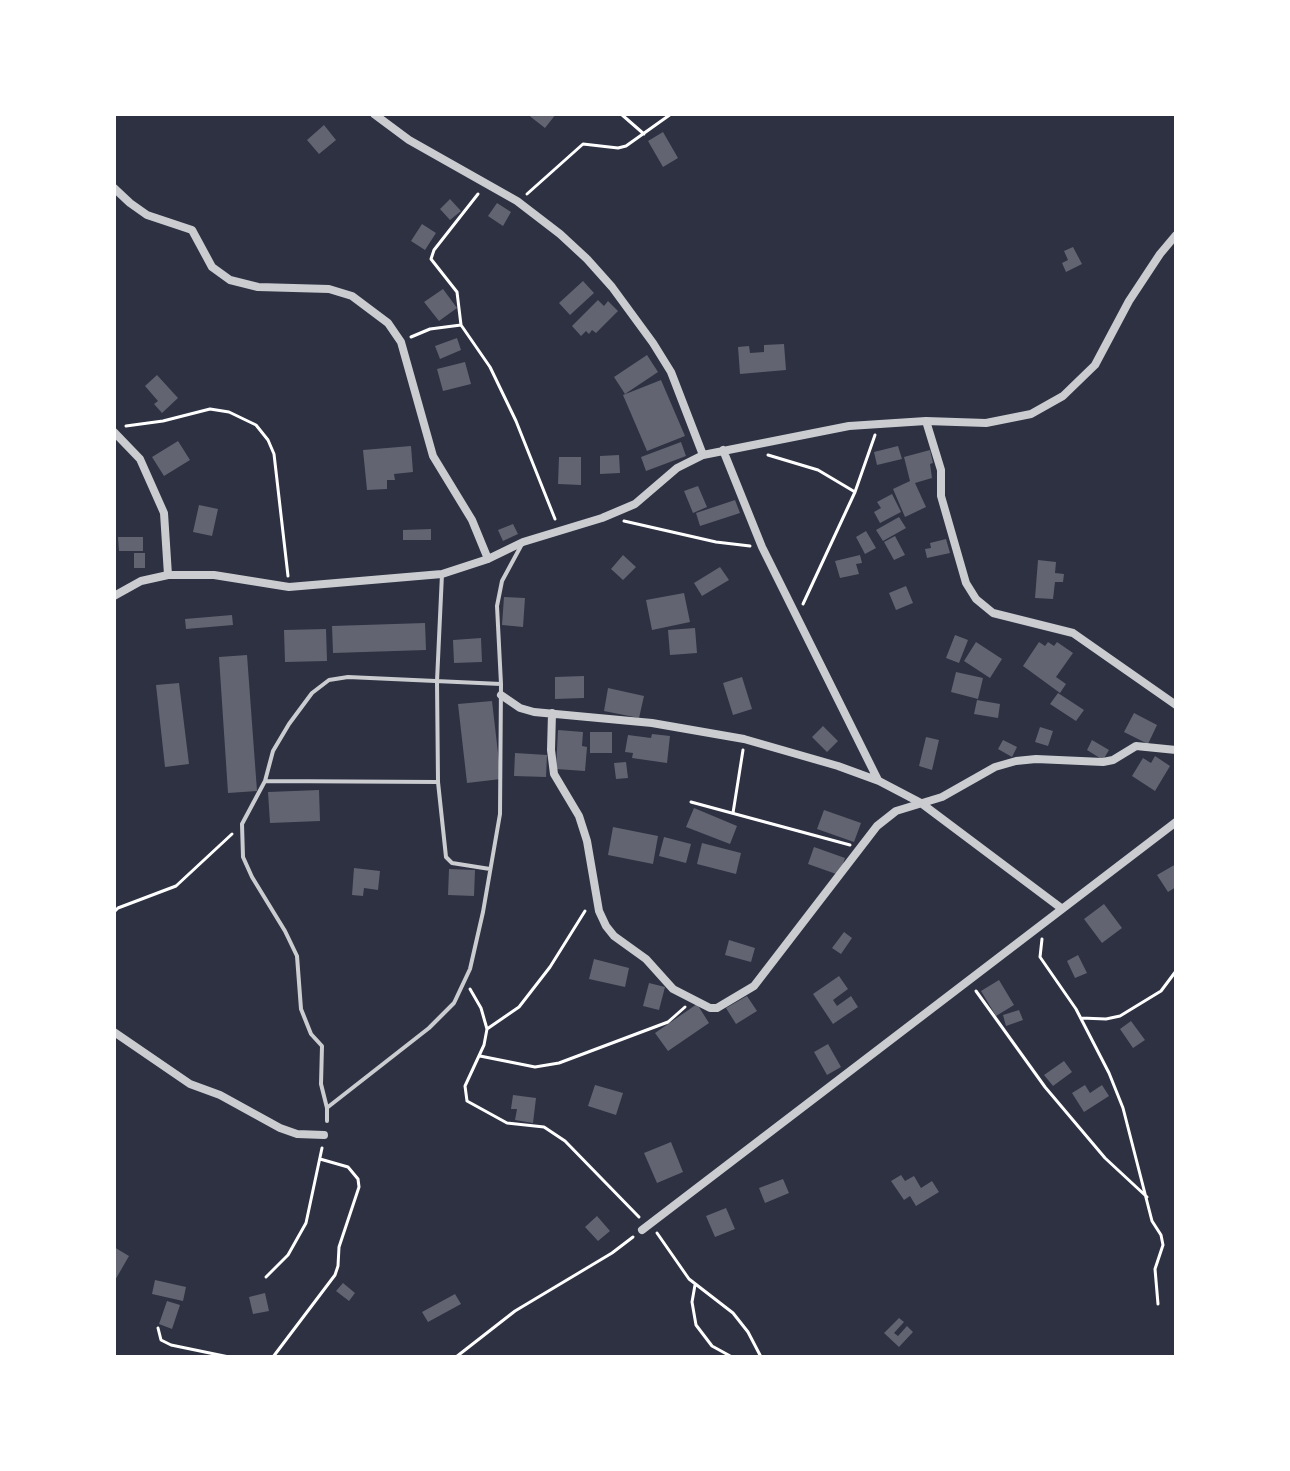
<!DOCTYPE html>
<style>
body{margin:0}
#map{position:relative;width:1290px;height:1471px;overflow:hidden;background:#2d3142;font-family:"Exo 2",sans-serif}
canvas{display:block}
.frame{position:absolute;inset:0;border:116px solid #fff;pointer-events:none}
</style>
<div id="map">
<canvas width="1290" height="1471"></canvas>
<div class="frame"></div>
</div>
<script>
const ctx = document.querySelector('canvas').getContext('2d');
ctx.lineJoin = 'round';
function fillPath(path, color) {
  ctx.fillStyle = color;
  ctx.fill(path, 'evenodd');
}
function poly(rows) {
  const path = new Path2D();
  for (const r of rows) {
    path.moveTo(r[0], r[1]);
    for (let i = 2; i < r.length; i += 2) path.lineTo(r[i], r[i + 1]);
  }
  return path;
}
function stroke(path, color, width, dash) {
  ctx.strokeStyle = color;
  ctx.lineWidth = width;
  ctx.lineCap = dash ? 'butt' : 'round';
  ctx.setLineDash(dash || []);
  ctx.stroke(path);
}
fillPath(poly([
 [527,114,556,114,545,128],
 [324,125,336,140,319,154,307,140],
 [663,132,678,158,663,167,648,141],
 [450,199,461,211,450,220,440,209],
 [497,203,511,212,503,226,488,216],
 [422,224,436,233,425,250,411,241],
 [1073,247,1082,264,1066,272,1062,263,1068,260,1064,251],
 [583,281,594,293,570,315,559,303],
 [443,289,457,308,439,321,424,302],
 [598,300,604,306,608,301,618,311,596,333,592,330,589,334,586,331,581,336,572,326],
 [457,338,461,350,440,359,435,346],
 [784,344,786,370,740,374,738,347,749,346,750,353,764,352,764,345],
 [647,355,658,372,625,394,614,377],
 [465,362,471,384,443,391,437,369],
 [157,375,178,398,162,413,154,404,158,401,145,386],
 [661,380,685,436,647,451,623,395],
 [178,441,190,460,164,476,152,457],
 [681,442,686,456,646,471,641,457],
 [411,446,413,472,394,474,395,480,387,480,387,489,367,490,363,450],
 [898,446,902,459,877,465,874,452],
 [930,450,933,463,930,464,932,478,915,483,926,507,905,517,893,489,910,481,904,457],
 [619,455,620,473,600,474,600,456],
 [559,457,581,457,581,485,558,484],
 [698,486,707,507,693,513,684,491],
 [892,494,901,512,880,523,874,512,881,508,877,502],
 [735,500,740,513,700,526,696,513],
 [199,505,218,509,212,536,193,532],
 [899,517,906,528,883,541,876,530],
 [513,524,518,534,503,541,498,530],
 [431,529,431,540,403,540,403,530],
 [866,531,876,548,865,554,856,537],
 [895,536,905,555,894,560,884,542],
 [118,537,143,537,143,551,119,551],
 [946,539,950,553,927,558,925,549,931,548,930,543],
 [134,553,145,553,145,568,134,568],
 [623,555,636,567,623,580,611,569],
 [860,555,862,563,856,564,859,574,840,578,835,561],
 [1038,560,1056,562,1055,573,1064,574,1063,582,1055,582,1053,599,1035,598],
 [720,567,729,580,702,596,694,583],
 [906,586,913,603,896,610,889,593],
 [684,593,690,622,652,630,646,600],
 [504,597,525,598,523,627,502,625],
 [232,615,233,625,186,629,185,619],
 [425,623,426,650,333,653,332,626],
 [695,628,697,653,670,655,668,630],
 [326,629,327,661,285,662,284,630],
 [955,635,968,640,959,663,946,658],
 [481,638,482,662,454,663,453,640],
 [976,642,1002,659,990,678,964,661],
 [1039,642,1045,646,1048,642,1054,646,1057,642,1073,653,1056,677,1066,684,1060,693,1023,666],
 [247,655,257,791,228,793,219,657],
 [956,672,983,678,978,699,951,692],
 [584,676,584,698,555,699,555,677],
 [742,677,752,709,733,715,723,683],
 [179,683,189,764,165,767,156,685],
 [608,688,644,696,639,718,604,711],
 [1058,693,1084,710,1076,721,1050,704],
 [977,700,1000,704,998,718,974,714],
 [492,701,501,779,467,783,458,704],
 [1134,713,1157,725,1148,744,1124,732],
 [823,726,838,741,827,752,812,737],
 [1040,727,1053,731,1048,746,1035,742],
 [558,730,583,732,582,746,587,747,585,771,556,769],
 [590,732,612,732,612,753,590,753],
 [652,734,670,736,667,763,632,758,633,753,625,752,628,735,651,738],
 [926,737,939,740,932,770,919,766],
 [1003,740,1017,747,1012,757,998,749],
 [1092,740,1109,750,1103,760,1087,750],
 [515,753,547,755,546,777,514,776],
 [1155,756,1170,766,1155,791,1132,776,1143,758,1151,763],
 [626,762,628,778,616,779,614,763],
 [319,790,320,821,270,823,268,792],
 [694,808,737,826,730,844,686,827],
 [824,810,861,823,854,842,817,829],
 [613,827,658,836,653,864,608,855],
 [664,837,691,844,686,863,659,856],
 [702,843,741,853,736,874,697,864],
 [814,847,845,858,839,875,808,864],
 [1176,864,1176,887,1168,892,1157,875],
 [354,868,380,871,378,890,364,888,363,896,352,895],
 [449,869,475,870,474,896,448,895],
 [1104,904,1122,928,1102,943,1084,919],
 [844,932,852,938,841,954,832,948],
 [729,940,755,948,751,962,725,955],
 [1078,955,1087,973,1075,978,1067,961],
 [594,959,629,968,625,987,589,979],
 [839,976,848,989,833,1000,837,1006,851,996,858,1007,833,1024,813,994],
 [999,980,1014,1005,996,1016,981,991],
 [649,983,665,987,659,1010,643,1006],
 [747,996,757,1011,736,1024,726,1008],
 [697,1004,709,1023,668,1051,655,1033],
 [1019,1010,1023,1020,1006,1026,1003,1015],
 [1131,1021,1145,1040,1133,1048,1120,1029],
 [828,1044,841,1067,827,1075,814,1052],
 [1064,1061,1072,1072,1053,1086,1044,1075],
 [595,1085,623,1093,616,1115,588,1106],
 [1085,1085,1090,1093,1102,1085,1109,1096,1084,1112,1072,1093],
 [513,1095,536,1098,533,1123,515,1120,517,1109,511,1109],
 [671,1142,683,1172,657,1183,644,1153],
 [901,1175,905,1181,914,1176,921,1188,932,1181,939,1192,916,1206,910,1196,904,1200,891,1181],
 [783,1179,789,1193,765,1203,759,1188],
 [726,1208,735,1229,715,1237,706,1216],
 [597,1216,610,1231,598,1241,585,1227],
 [114,1247,129,1256,114,1282],
 [155,1280,186,1287,183,1301,152,1294],
 [343,1283,355,1293,349,1301,336,1291],
 [265,1293,269,1311,253,1314,249,1297],
 [455,1294,461,1304,428,1322,422,1312],
 [167,1301,180,1305,172,1329,159,1324],
 [899,1318,904,1322,894,1333,898,1336,907,1326,913,1332,899,1347,884,1333]
]), '#626471');
stroke(poly([
 [621,114,644,134],
 [478,194,434,250,431,259,457,292,461,325,490,367,516,421,555,519],
 [527,194,583,144,618,148,626,146,671,114],
 [411,337,430,329,461,325],
 [126,426,163,421,210,409,229,412,256,425,268,440,274,454,288,576],
 [768,455,818,470,855,492],
 [624,521,716,542,750,546],
 [803,604,855,492,875,435],
 [691,802,850,845],
 [733,813,743,750],
 [114,912,118,908,176,886,232,834],
 [1042,939,1040,957,1076,1009,1109,1073,1123,1108,1152,1221,1161,1235,1163,1245,1155,1269,1158,1304],
 [470,989,481,1008,487,1029,484,1045,465,1086,467,1101,507,1123,544,1127,565,1141,639,1217],
 [976,991,1045,1087,1105,1158,1147,1197],
 [1081,1018,1106,1019,1120,1016,1161,991,1176,971],
 [487,1029,519,1007,550,967,585,911],
 [480,1056,535,1067,559,1063,668,1022,685,1007],
 [657,1233,689,1279,733,1313,748,1332,761,1357],
 [266,1277,288,1255,306,1223,322,1148],
 [695,1285,692,1302,696,1325,712,1346,732,1357],
 [158,1328,161,1340,171,1345,229,1357],
 [273,1357,335,1275,338,1266,339,1247,359,1187,358,1179,348,1167,320,1159],
 [456,1357,515,1311,612,1253,633,1237]
]), '#fff', 3);
stroke(poly([
 [442,574,437,681,438,782,446,857,452,863,490,869],
 [265,781,438,782],
 [328,1107,429,1028,454,1003,470,969,483,912,500,814,501,684,497,606,502,581,522,544],
 [327,1121,327,1108,321,1084,322,1046,311,1034,301,1009,297,956,285,931,252,877,243,857,242,824,265,781,273,751,289,724,312,693,329,680,348,677,501,684]
]), '#caccd0', 4);
stroke(poly([
 [374,114,409,140,517,201,560,234,587,259,612,287,653,343,671,372,703,455],
 [114,188,130,203,147,215,192,230,212,267,230,280,258,287,329,289,352,296,388,323,401,342,433,456,472,520,488,559],
 [926,421,941,470,941,496,966,583,976,599,993,613,1073,633,1176,705],
 [114,432,140,459,164,513,168,575],
 [723,450,762,547,878,780],
 [114,596,141,581,168,575,214,575,289,587,442,574,488,559,523,542,602,518,635,504,677,468,703,455,849,426,926,421,986,423,1031,414,1063,396,1095,365,1129,301,1160,254,1176,235],
 [501,695,520,708,534,712,652,723,744,739,838,766,879,781,921,803,1061,908],
 [552,713,551,750,554,774,579,816,587,841,599,911,606,926,614,936,646,959,673,989,710,1008,717,1008,754,986,877,826,896,811,942,797,995,767,1016,761,1036,759,1103,762,1113,760,1136,746,1176,750],
 [114,1032,190,1084,220,1095,280,1128,297,1134,324,1135],
 [642,1230,1176,822]
]), '#caccd0', 8);
</script>
